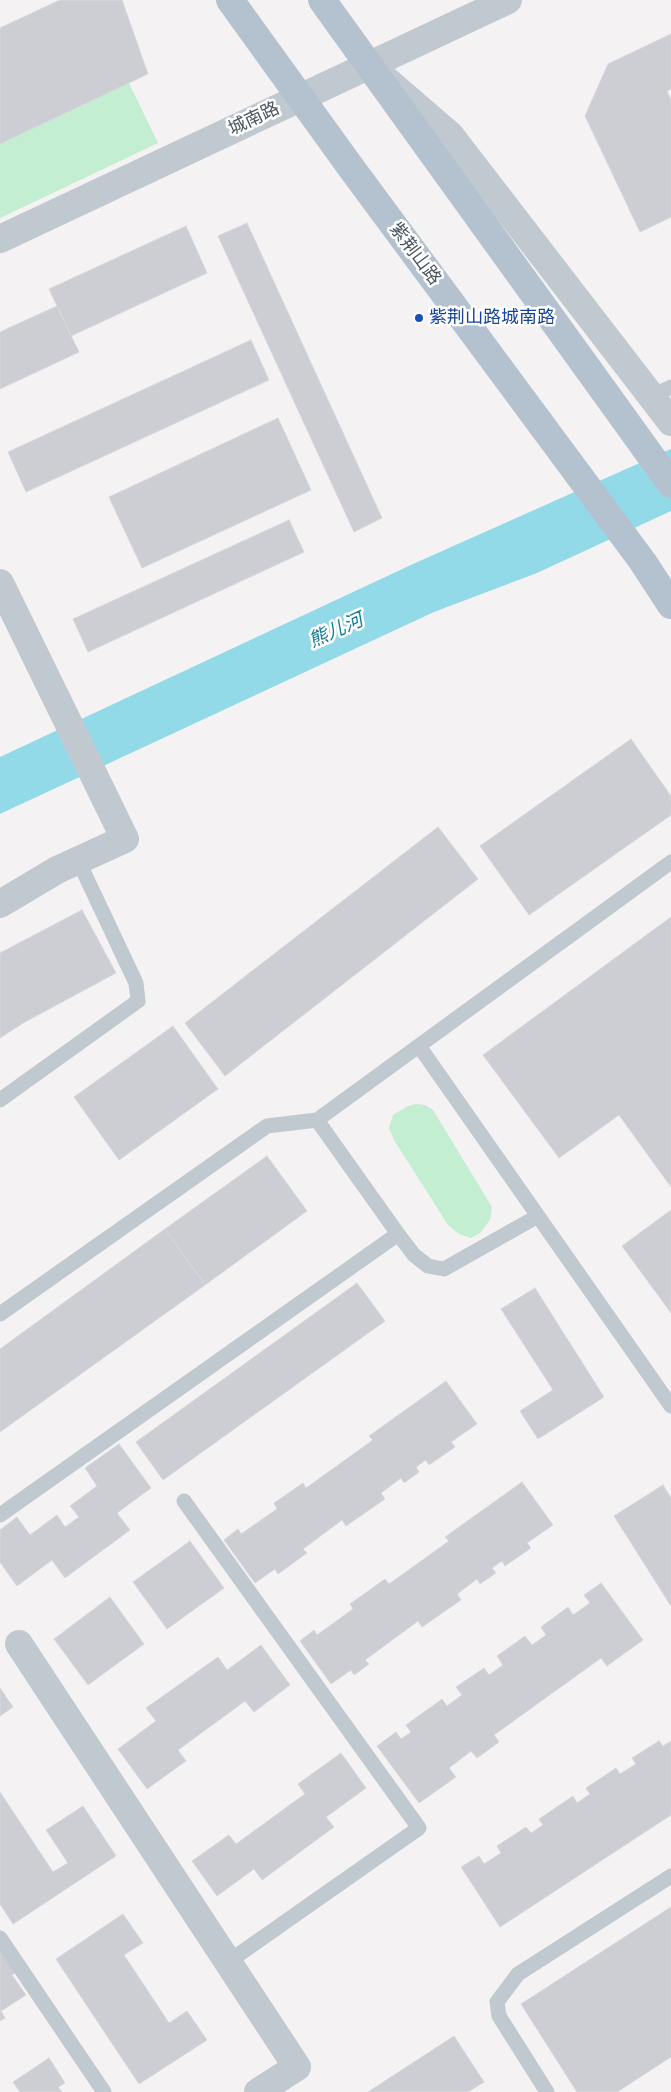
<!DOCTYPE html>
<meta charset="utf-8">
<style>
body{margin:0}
canvas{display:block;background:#f4f2f2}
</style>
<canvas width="671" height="2092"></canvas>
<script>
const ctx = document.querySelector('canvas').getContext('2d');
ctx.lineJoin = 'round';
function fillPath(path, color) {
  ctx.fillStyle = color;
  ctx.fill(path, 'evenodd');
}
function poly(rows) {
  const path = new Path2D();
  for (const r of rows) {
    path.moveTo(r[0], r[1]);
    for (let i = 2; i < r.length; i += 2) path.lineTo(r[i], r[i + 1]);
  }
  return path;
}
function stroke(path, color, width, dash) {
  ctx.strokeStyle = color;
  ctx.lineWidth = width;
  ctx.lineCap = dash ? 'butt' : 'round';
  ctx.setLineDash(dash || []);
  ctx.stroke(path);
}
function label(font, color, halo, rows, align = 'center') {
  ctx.font = font + ' Karla,"Noto Sans SC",sans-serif';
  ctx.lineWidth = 5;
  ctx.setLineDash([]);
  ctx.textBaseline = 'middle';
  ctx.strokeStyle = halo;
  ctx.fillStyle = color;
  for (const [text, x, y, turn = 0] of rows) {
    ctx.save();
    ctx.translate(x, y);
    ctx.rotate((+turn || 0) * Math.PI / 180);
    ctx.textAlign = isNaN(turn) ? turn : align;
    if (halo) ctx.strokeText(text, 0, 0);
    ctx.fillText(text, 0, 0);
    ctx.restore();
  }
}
fillPath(poly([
 [129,83,158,143,0,218,0,144],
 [416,1104,425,1105,433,1110,492,1207,490,1220,480,1233,471,1238,459,1234,448,1225,394,1140,389,1128,393,1115,408,1106]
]), '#c3eed2');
fillPath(poly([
 [671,449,671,511,537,573,434,612,0,814,0,757,413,564]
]), '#93dae8');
const building = poly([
 [60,0,122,0,148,74,0,144,0,28,60,0],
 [671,34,671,89,667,91,671,100,671,217,640,232,585,116,608,64,671,34],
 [247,223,382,518,354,532,218,236,247,223],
 [186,226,207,273,71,336,49,289,186,226],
 [57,306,79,352,0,389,0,332,57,306],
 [251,340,269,380,26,492,8,452,251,340],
 [278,418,311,490,142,568,109,497,278,418],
 [289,520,304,552,88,652,73,619,289,520],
 [631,739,671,796,671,815,529,915,480,846,631,739],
 [438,827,478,879,225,1076,185,1023,438,827],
 [82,910,116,973,23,1023,0,1038,0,953,82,910],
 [671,917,671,1187,619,1115,559,1158,483,1055,671,917],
 [173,1026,218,1089,119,1160,74,1097,173,1026],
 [267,1156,307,1211,205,1285,165,1229,267,1156],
 [671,1210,671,1313,622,1246,671,1210],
 [165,1229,205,1285,0,1432,0,1349,165,1229],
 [357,1283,385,1321,163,1480,136,1442,357,1283],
 [535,1288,604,1397,538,1439,520,1411,553,1390,501,1309,535,1288],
 [446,1381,477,1424,451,1442,455,1447,429,1465,426,1460,416,1467,419,1472,404,1483,401,1478,381,1493,385,1499,346,1526,342,1520,303,1549,307,1553,278,1574,275,1569,255,1583,224,1540,238,1529,241,1534,277,1509,274,1503,303,1483,306,1488,373,1440,369,1436,446,1381],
 [119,1444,151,1488,117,1513,130,1530,65,1578,52,1560,17,1586,0,1562,0,1530,17,1517,30,1535,57,1515,65,1527,79,1517,70,1506,97,1486,85,1468,119,1444],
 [522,1482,553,1525,527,1543,531,1548,505,1566,502,1561,492,1568,496,1573,480,1584,477,1579,457,1594,461,1600,422,1627,418,1621,365,1660,369,1664,354,1675,351,1670,331,1684,300,1641,314,1630,317,1635,353,1609,350,1604,385,1579,389,1584,449,1541,445,1537,522,1482],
 [663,1485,671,1498,671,1606,614,1516,663,1485],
 [190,1541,224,1588,167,1629,133,1582,190,1541],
 [601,1583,643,1640,607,1666,601,1658,494,1735,499,1742,477,1758,471,1751,449,1768,456,1777,419,1803,377,1746,396,1732,401,1739,411,1732,406,1725,442,1699,447,1706,462,1695,456,1687,484,1668,489,1675,503,1665,497,1656,525,1636,532,1645,546,1635,541,1627,568,1607,573,1615,590,1603,584,1595,601,1583],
 [110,1597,144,1644,88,1685,54,1639,110,1597],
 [261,1645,290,1685,254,1712,245,1701,178,1750,186,1761,147,1789,118,1749,156,1721,146,1708,218,1657,227,1670,261,1645],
 [0,1688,13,1707,0,1716,0,1688],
 [659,1741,663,1746,671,1741,671,1815,500,1927,461,1867,479,1856,484,1864,501,1853,497,1846,526,1827,531,1833,543,1825,539,1819,573,1796,577,1803,590,1794,586,1788,616,1768,620,1774,636,1764,632,1758,659,1741],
 [341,1753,366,1788,326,1817,334,1827,262,1880,254,1869,217,1896,192,1861,229,1835,236,1844,305,1794,298,1784,341,1753],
 [0,1792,53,1872,68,1863,46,1830,83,1806,116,1856,13,1924,0,1904,0,1792],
 [671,1907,671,2057,617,2092,577,2092,521,2004,671,1907],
 [123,1914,143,1943,124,1955,169,2023,187,2011,207,2040,139,2084,56,1959,123,1914],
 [0,1942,19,1970,12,1975,26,1995,1,2011,5,2018,0,2021,0,1942],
 [454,2036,484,2082,468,2092,368,2092,454,2036],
 [49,2058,65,2083,58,2087,62,2092,20,2092,13,2082,49,2058]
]);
fillPath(building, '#ccced4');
stroke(building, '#d6d8dc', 1);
stroke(poly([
 [652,396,671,387],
 [419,1046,671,1406],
 [0,1100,138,1001,136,983,78,860],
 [398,1234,414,1255,428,1266,444,1269,538,1216],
 [0,1314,267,1126,317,1120],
 [184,1501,419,1828,228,1962],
 [0,1515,398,1234,317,1120,671,862],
 [0,1938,104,2092],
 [547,2092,499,2016,497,2002,518,1974,671,1876]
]), '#c0c9cf', 15);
stroke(poly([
 [0,583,125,839,57,870,0,904],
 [19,1644,297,2067,258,2092]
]), '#c0c9cf', 28);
stroke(poly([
 [384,78,450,135,671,422],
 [0,239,508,0]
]), '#c0c9cf', 28);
stroke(poly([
 [230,0,352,169,643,562,671,605],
 [322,0,671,484]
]), '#b3c2ce', 28);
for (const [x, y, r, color] of [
 [419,318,5,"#1a4fb4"]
]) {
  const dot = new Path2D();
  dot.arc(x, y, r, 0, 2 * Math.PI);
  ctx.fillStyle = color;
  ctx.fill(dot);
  stroke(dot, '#fff', 2);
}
label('18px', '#4a555e', '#fff', [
 ["城南路",254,119,-25],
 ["紫荆山路",415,254,53]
]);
label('18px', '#164399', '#fff', [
 ["紫荆山路城南路",429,318]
], 'left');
label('italic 19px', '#147b90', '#fff', [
 ["熊儿河",336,631,-24]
]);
</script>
